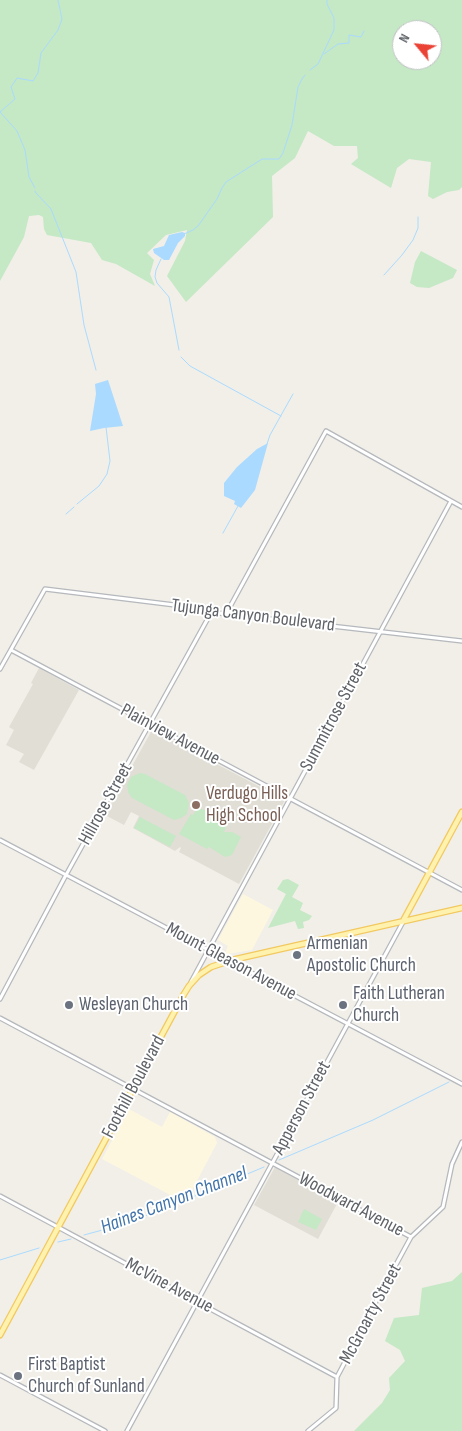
<!DOCTYPE html>
<style>
body{margin:0}
#map{position:relative;width:462px;height:1431px;overflow:hidden;background:#f1efe8;font-family:"Sofia Sans Condensed",sans-serif}
canvas{display:block}
.north{position:absolute;left:392px;top:20px;width:50px;height:50px;box-sizing:border-box;background:#fff;border:1px solid #bfc1c3;border-radius:50%;rotate:298deg;font-size:14px;font-weight:700;line-height:20px;text-align:center;color:#5f6368}
.north::after{content:'';display:block;margin:auto;width:18px;height:22px;background:#ea4335;clip-path:polygon(50% 0,100% 100%,50% 72%,0 100%)}
</style>
<div id="map">
<canvas width="462" height="1431"></canvas>
<div class="north">N</div>
</div>
<script>
const ctx = document.querySelector('canvas').getContext('2d');
ctx.lineJoin = 'round';
function fillPath(path, color) {
  ctx.fillStyle = color;
  ctx.fill(path, 'evenodd');
}
function poly(rows) {
  const path = new Path2D();
  for (const r of rows) {
    path.moveTo(r[0], r[1]);
    for (let i = 2; i < r.length; i += 2) path.lineTo(r[i], r[i + 1]);
  }
  return path;
}
function stroke(path, color, width, dash) {
  ctx.strokeStyle = color;
  ctx.lineWidth = width;
  ctx.lineCap = dash ? 'butt' : 'round';
  ctx.setLineDash(dash || []);
  ctx.stroke(path);
}
function label(font, color, halo, rows, align = 'center') {
  ctx.font = font + ' "Sofia Sans Condensed",sans-serif';
  ctx.lineWidth = 4;
  ctx.setLineDash([]);
  ctx.textBaseline = 'middle';
  ctx.strokeStyle = halo;
  ctx.fillStyle = color;
  for (const [text, x, y, turn = 0] of rows) {
    ctx.save();
    ctx.translate(x, y);
    ctx.rotate((+turn || 0) * Math.PI / 180);
    ctx.textAlign = isNaN(turn) ? turn : align;
    if (halo) ctx.strokeText(text, 0, 0);
    ctx.fillText(text, 0, 0);
    ctx.restore();
  }
}
fillPath(poly([
 [243,894,273,910,252,950,227,954,225,953,228,946,218,940],
 [129,1109,162,1127,170,1112,215,1137,217,1143,190,1194,176,1198,102,1159]
]), '#fef7e0');
fillPath(poly([
 [39,668,79,690,34,770,19,762,24,754,6,745,14,730,9,727,33,684,31,683],
 [152,730,285,800,239,884,179,852,181,848,180,847,175,851,133,828,139,816,131,812,124,825,105,815],
 [275,1167,338,1202,318,1239,254,1205]
]), '#e1ded6');
fillPath(poly([
 [0,0,462,0,462,187,459,190,447,192,433,199,428,196,431,162,409,159,397,168,391,188,351,164,358,158,357,146,334,146,308,131,295,158,272,176,273,217,186,302,167,276,185,241,187,230,166,235,147,253,154,260,150,274,155,286,116,264,102,260,91,243,47,235,44,229,43,217,39,215,29,216,24,237,0,281],
 [402,30,432,30,432,60,402,60],
 [421,251,457,270,453,278,429,288,417,287,410,283,415,262],
 [140,773,145,774,185,795,189,803,187,814,181,818,174,820,132,798,128,792,127,785,131,777],
 [200,808,228,822,224,832,232,832,241,837,232,855,225,857,209,847,207,849,179,834,191,814,193,815,197,809],
 [140,817,176,836,170,847,134,828],
 [288,879,299,885,292,897,303,903,300,910,312,916,309,920,303,922,304,928,298,929,295,921,268,928,286,894,277,889,283,880],
 [304,1209,322,1219,316,1230,298,1222],
 [462,1272,462,1431,354,1431,382,1403,390,1390,389,1378,405,1361,400,1350,385,1341,394,1318,419,1315,422,1288,452,1281]
]), '#c5e8c5');
fillPath(poly([
 [182,232,185,233,185,236,178,243,169,260,164,260,154,253,153,249,164,246,169,235],
 [108,380,123,426,104,428,90,431,96,394,95,384],
 [268,443,255,490,241,508,234,504,235,501,224,496,224,483,237,467,257,449]
]), '#aadaff');
stroke(poly([
 [324,54,338,44,349,43,349,35,361,37,364,31],
 [310,70,318,64,334,30,334,18,327,4,327,0],
 [35,188,29,177,25,150,17,131,0,112,15,99,11,87,17,78,33,81,38,73,41,53,58,30,62,19,58,0],
 [35,191,36,193,51,209,76,272,84,325,96,370],
 [184,234,193,230,198,226,217,199,222,188,226,182,262,159,279,159,283,153,292,125,298,87,302,79,305,75],
 [161,259,156,270,155,277,157,283,169,297,179,350],
 [384,275,402,255,413,240,418,228,418,217],
 [181,357,190,366,281,416],
 [267,444,270,435,293,394],
 [77,504,99,486,107,474,110,461,106,427],
 [66,514,74,507],
 [223,533,238,506],
 [279,1160,373,1120,449,1082],
 [84,1235,121,1225,171,1206,264,1167],
 [58,1242,71,1239],
 [0,1260,39,1248]
]), '#aadaff', 1);
const minor = poly([
 [226,614,326,431,462,507],
 [11,650,462,890],
 [0,669,45,589,199,608,218,613,462,641],
 [0,840,462,1084],
 [191,982,451,501],
 [0,999,66,875,212,611],
 [0,1018,411,1237],
 [0,1196,337,1377],
 [0,1375,105,1431],
 [127,1431,403,922],
 [308,1431,336,1408,337,1377,354,1345,360,1331,411,1237,443,1207,452,1164,462,1142]
]);
const major = poly([
 [403,921,462,812],
 [0,1335,184,994,189,986,199,975,211,967,232,960,462,908]
]);
stroke(minor, '#b5b8bc', 5.5);
stroke(major, '#f2c960', 7);
stroke(minor, '#fff', 3);
stroke(major, '#fff2af', 4.5);
for (const [x, y, r, color] of [
 [196,805,5,"#8d6e63"],
 [297,955,5,"#6b7280"],
 [69,1005,5,"#6b7280"],
 [343,1005,5,"#6b7280"],
 [18,1376,5,"#6b7280"]
]) {
  const dot = new Path2D();
  dot.arc(x, y, r, 0, 2 * Math.PI);
  ctx.fillStyle = color;
  ctx.fill(dot);
  stroke(dot, '#fff', 2);
}
label('19px', '#5f6368', '#fff', [
 ["Tujunga Canyon Boulevard",253,616,7],
 ["Summitrose Street",334,717,-62],
 ["Plainview Avenue",170,735,28],
 ["Hillrose Street",106,804,-61],
 ["Mount Gleason Avenue",231,962,28],
 ["Foothill Boulevard",134,1087,-62],
 ["Apperson Street",302,1108,-62],
 ["Woodward Avenue",351,1205,28],
 ["McVine Avenue",169,1286,28],
 ["McGroarty Street",371,1314,-62]
]);
label('19px', '#785e54', '#fff', [
 ["Verdugo Hills",206,794],
 ["High School",206,816]
], 'left');
label('19px', '#5b616d', '#fff', [
 ["Armenian",307,944],
 ["Apostolic Church",307,966],
 ["Faith Lutheran",353,994],
 ["Church",353,1016],
 ["Wesleyan Church",79,1005],
 ["First Baptist",28,1365],
 ["Church of Sunland",28,1387]
], 'left');
label('italic 20px', '#4174aa', '#fff', [
 ["Haines Canyon Channel",174,1201,-21]
]);
</script>
